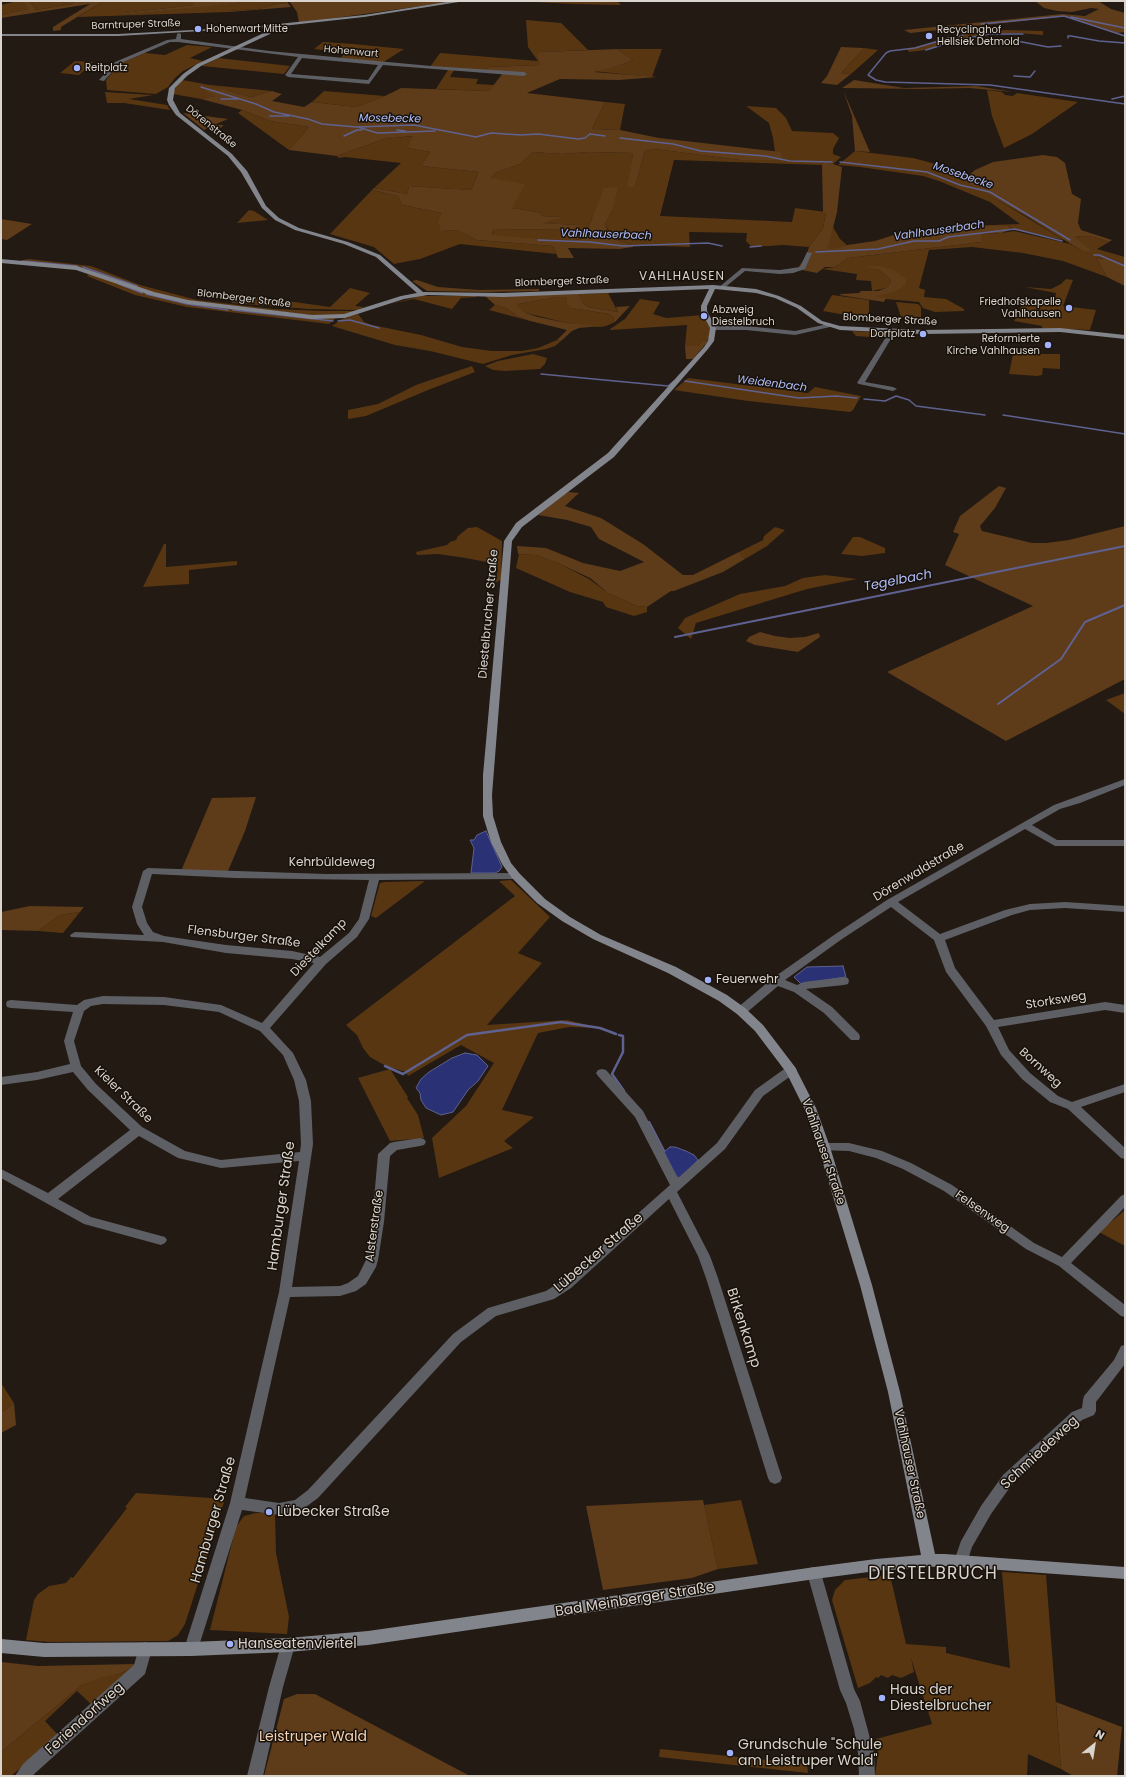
<!DOCTYPE html>
<meta charset="utf-8">
<style>
body{margin:0}
#map{position:relative;width:1126px;height:1777px;overflow:hidden;background:#221a13;font-family:Poppins,sans-serif}
canvas{display:block}
.frame{position:absolute;inset:0;border:2px solid #dad4cf;pointer-events:none}
.north{position:absolute;left:1074px;top:1725px;width:40px;height:40px;-webkit-text-stroke:3px #18110a;paint-order:stroke;rotate:30deg;font-size:11px;font-weight:700;line-height:16px;text-align:center;color:#dad4cf}
.north::after{content:'';display:block;margin:auto;width:14px;height:18px;background:#dad4cf;clip-path:polygon(50% 0,100% 100%,50% 72%,0 100%)}
</style>
<div id="map">
<canvas width="1126" height="1777"></canvas>
<div class="frame"></div>
<div class="north">N</div>
</div>
<script>
const ctx = document.querySelector('canvas').getContext('2d');
ctx.lineJoin = 'round';
function fillPath(path, color) {
  ctx.fillStyle = color;
  ctx.fill(path, 'evenodd');
}
function poly(rows) {
  const path = new Path2D();
  for (const r of rows) {
    path.moveTo(r[0], r[1]);
    for (let i = 2; i < r.length; i += 2) path.lineTo(r[i], r[i + 1]);
  }
  return path;
}
function stroke(path, color, width, dash) {
  ctx.strokeStyle = color;
  ctx.lineWidth = width;
  ctx.lineCap = dash ? 'butt' : 'round';
  ctx.setLineDash(dash || []);
  ctx.stroke(path);
}
function label(font, color, halo, rows, align = 'center') {
  ctx.font = font + ' Poppins,sans-serif';
  ctx.lineWidth = 3;
  ctx.setLineDash([]);
  ctx.textBaseline = 'middle';
  ctx.strokeStyle = halo;
  ctx.fillStyle = color;
  for (const [text, x, y, turn = 0] of rows) {
    ctx.save();
    ctx.translate(x, y);
    ctx.rotate((+turn || 0) * Math.PI / 180);
    ctx.textAlign = isNaN(turn) ? turn : align;
    if (halo) ctx.strokeText(text, 0, 0);
    ctx.fillText(text, 0, 0);
    ctx.restore();
  }
}
fillPath(poly([
 [17,1,23,1,29,9,1,15,1,5],
 [30,1,73,1,72,4,36,10],
 [112,1,192,1,195,5,123,13,123,15,253,1,286,1,288,3,277,4,259,9,229,11,229,12,78,17,102,2],
 [515,1,617,1,621,5,574,4],
 [526,20,561,23,588,50,541,52,540,65,489,67,485,71,430,67,440,53,538,61,528,47],
 [1007,30,1043,31,1043,35,1018,33,987,34,951,42,926,50,909,52,907,49,959,36,967,32],
 [323,42,353,44,404,49,382,63,341,58,345,52,314,49],
 [187,45,212,47,190,58,203,61,183,71,175,78,168,87,156,94,107,90,106,80,118,65,124,63,121,63,145,53,165,55],
 [864,48,878,50,851,74,841,73],
 [618,49,662,49,652,77,592,71,621,65,633,60],
 [218,58,290,66,284,74,202,66],
 [75,61,93,62,79,75,60,73],
 [448,70,454,70,450,77,478,79,476,84,494,85,489,91,436,89],
 [182,80,210,85,272,91,251,97,226,90,218,90,216,96,201,99,173,94,176,87],
 [987,90,1002,92,1005,95,1013,96,1017,93,1078,102,1032,134,1004,148,992,116],
 [324,91,385,96,356,107,312,102],
 [105,92,153,95,129,99,167,105,170,110,124,103,107,103],
 [605,102,625,104,620,130,592,129],
 [746,106,776,108,786,118,792,131,833,133,839,138,833,149,833,154,841,157,833,164,824,161,822,165,674,160,660,216,792,222,795,208,826,212,823,228,809,247,783,245,752,247,746,241,747,233,689,232,690,247,632,245,611,238,612,237,605,224,612,211,592,219,582,239,570,241,492,236,493,229,578,230,578,225,541,223,563,217,541,216,543,213,512,208,491,178,495,173,520,164,533,152,562,154,589,152,633,153,628,187,635,187,645,151,655,149,740,160,782,160,781,153,775,152,773,138,769,123],
 [242,110,270,121,309,127,289,150,238,113],
 [414,136,407,148,430,152,421,166,479,172,471,190,409,186,407,194,374,188,401,163,345,157,339,158,337,156,384,139],
 [855,151,913,158,939,165,967,176,963,179,1064,240,1014,230,1008,226,964,226,1020,224,990,202,939,181,923,176,860,167,838,165],
 [372,190,398,196,402,205,442,213,441,231,457,230,477,240,553,246,556,254,460,244,420,259,394,264,374,247,330,234],
 [249,210,254,211,268,220,237,223],
 [833,227,840,239,847,245,834,250,827,248],
 [1014,231,1070,244,1082,251,1091,251,1075,237,1082,236,1094,237,1109,242,1097,249,1125,257,1125,265,1105,258,1097,259,1107,277,1063,261,1023,253,972,247,929,250,919,288,925,290,924,297,946,299,964,309,964,311,935,312,923,308,919,302,886,299,874,296,900,289,890,268,865,266,879,270,888,277,891,282,886,288,872,291,871,281,856,280,857,274,822,269,835,267,848,258,982,242,980,234,1002,233],
 [29,259,91,266,140,285,197,300,273,309,323,311,357,311,345,315,318,316,177,299,148,291,82,268,19,261],
 [89,274,189,304,313,318,336,318,329,324,187,307,135,295,87,276],
 [1066,279,1073,280,1063,306,1096,310,1090,330,1042,328,1042,326,1014,321,1024,301,1054,305,1056,293,1025,287,1051,289,1061,284],
 [350,288,370,293,355,306,364,307,357,310,309,309,232,303,230,293,330,307],
 [608,293,618,312,588,307,583,303,579,294],
 [832,295,869,300,869,319,823,311],
 [421,296,476,296,477,297,461,298,452,309,414,299,389,304],
 [557,297,567,297,571,308,609,314,614,318,613,321,615,322,606,326,600,327,567,323,526,313,516,307,518,304],
 [640,299,660,302,653,314,666,318,703,315,711,329,708,341,703,340,698,346,685,346,687,325,611,330,610,329,625,319],
 [896,302,918,304,921,307,921,317,901,317],
 [495,305,506,308,517,316,530,321,489,310],
 [358,314,364,322,372,325,421,335,462,347,492,351,522,351,538,348,557,340,561,341,555,346,546,349,512,355,483,364,430,351,395,345,332,326,342,319],
 [852,331,887,333,886,338,856,336],
 [533,354,547,358,545,364,540,369,505,371,493,370,485,366,498,361],
 [1013,354,1060,354,1060,369,1043,368,1042,375,1037,376,1009,374],
 [472,366,475,372,428,390,366,416,348,419,348,410,378,404,416,385],
 [688,378,808,393,815,387,861,396,853,410,850,412,748,401,674,390],
 [477,527,502,541,501,580,490,585,496,577,498,571,496,564,466,558,438,554,417,555,416,552,447,545,450,542,456,540,458,536,468,528],
 [775,527,785,530,767,546,745,559,739,552,763,540,764,536],
 [853,537,860,537,885,548,885,553,862,556,841,554],
 [164,544,166,544,166,567,237,561,237,565,189,570,189,584,143,587],
 [519,554,536,555,560,564,589,579,608,593,637,606,647,607,647,612,634,616,606,607,603,602,570,592,516,568],
 [825,575,857,579,807,589,696,623,691,639,678,628,685,618,740,594,785,586,803,578],
 [1125,693,1125,714,1106,700],
 [511,880,550,917,518,953,542,963,487,1025,567,1020,600,1028,569,1027,538,1033,502,1110,534,1117,504,1141,513,1148,439,1178,432,1138,466,1106,494,1063,461,1045,408,1076,406,1072,386,1066,370,1057,363,1048,357,1035,346,1025,515,896,499,881],
 [425,881,376,918,371,916,380,883,385,882],
 [80,912,63,933,38,931,60,915],
 [390,1069,408,1097,407,1098,418,1115,424,1138,390,1141,358,1078],
 [1125,1210,1125,1246,1099,1232],
 [1,1383,14,1403,1,1413],
 [136,1493,225,1499,185,1624,178,1635,168,1641,49,1642,26,1640,34,1600,38,1594,49,1586,66,1583,71,1577,73,1578,127,1508,125,1507],
 [741,1500,758,1564,718,1569,704,1505],
 [256,1513,273,1513,275,1515,276,1553,289,1617,287,1634,210,1630,236,1527,244,1516],
 [1002,1572,1046,1575,1061,1769,1028,1754,1027,1776,875,1776,878,1753,876,1739,932,1724,911,1658,914,1672,901,1678,892,1675,888,1678,881,1675,878,1678,876,1677,870,1683,858,1688,832,1600,835,1590,845,1580,890,1575,906,1644,946,1647,946,1653,1010,1668],
 [136,1666,92,1705,77,1691,45,1721,59,1736,11,1776,1,1776,1,1752,82,1685,102,1676,119,1674],
 [660,1749,807,1764,808,1773,659,1757]
]), '#593612');
fillPath(poly([
 [23,1,30,1,36,10,72,4,73,1,112,1,102,2,61,27,61,30,53,31,53,27,90,4,1,18,1,15,28,9],
 [192,1,253,1,211,6,123,15,123,13,194,5],
 [289,1,458,1,299,23,297,12],
 [1035,1,1098,1,1111,9,1125,13,1125,32,1117,33,1067,17,1060,17,910,33,904,30,1062,14,1085,16,1099,9,1091,8,1072,12,1057,11,1044,8],
 [288,3,291,7,229,12,229,11,259,9,277,4],
 [841,47,864,48,841,73,851,74,837,85,821,83,827,76],
 [618,49,633,60,621,65,594,72,658,77,619,80,560,79,527,93,605,102,592,129,620,130,659,138,781,152,783,160,740,160,655,149,645,151,635,187,627,187,633,153,589,152,562,154,533,152,520,164,495,173,491,178,525,184,512,208,543,213,541,216,565,217,543,223,578,225,578,230,493,229,492,235,570,241,582,239,592,219,604,188,618,187,612,211,605,224,611,238,632,245,633,247,619,249,568,248,574,258,558,258,553,246,477,240,457,230,441,231,438,221,442,213,402,205,398,196,372,190,374,188,407,194,409,186,471,190,479,172,421,166,430,152,407,148,413,136,384,139,337,156,289,150,309,127,270,121,242,110,201,99,215,96,205,90,208,89,226,90,251,97,272,91,282,94,272,101,304,107,312,102,356,107,385,96,401,88,489,91,503,73,485,71,489,67,540,65,537,55,541,52],
 [854,80,904,88,976,86,1013,92,969,88,921,89,842,88],
 [843,90,870,152,855,151,852,116],
 [183,113,228,119,214,125,224,125,214,133,211,132,215,127,211,127,204,130],
 [1043,155,1057,157,1065,163,1072,194,1081,199,1078,223,1081,230,1112,240,1109,242,1094,237,1082,236,1075,237,1092,251,1082,251,1026,216,963,180,975,170,993,162],
 [824,161,842,167,837,212,828,248,834,249,847,245,875,241,897,234,934,229,964,226,1008,226,1012,229,1002,233,981,234,982,242,848,258,835,267,825,267,817,273,797,269,806,257,809,247,823,228,826,213,823,212,822,165],
 [1,219,32,224,7,240,1,239],
 [1105,258,1125,265,1125,286,1107,277,1097,259],
 [863,266,879,266,890,268,906,279,906,284,900,289,891,293,876,296,886,298,884,302,839,295,841,294,859,293,861,291,878,291,886,288,891,282,888,277,879,270],
 [417,280,438,287,479,290,539,289,539,291,484,292,427,291,412,281],
 [579,294,583,303,588,307,618,312,616,307,630,306,615,322,613,321,614,318,609,314,571,308,567,304,567,297,557,297,518,304,517,307,526,313,538,317,567,323,601,326,579,328,572,331,561,341,557,340,567,330,530,321,517,316,506,308,495,305,485,296],
 [703,340,708,341,693,359,686,359,685,346,698,346],
 [999,486,1006,488,995,508,980,526,982,531,1032,543,1046,543,1069,540,1125,526,1125,679,1006,741,887,672,1033,606,945,565,959,534,953,532,960,516],
 [569,492,579,493,565,506,601,518,643,544,683,575,693,575,739,552,745,559,723,572,674,591,671,591,647,607,637,606,608,593,590,578,560,564,536,555,518,554,517,546,546,548,583,563,620,571,644,562,599,539,591,527,567,520,538,515,562,495],
 [760,632,775,636,790,638,805,637,819,633,820,637,798,652,755,645,746,641,749,637],
 [256,797,245,831,228,871,181,871,212,798],
 [30,906,84,907,80,912,60,915,38,931,1,930,1,912],
 [14,1403,16,1425,1,1433,1,1413],
 [703,1500,718,1569,692,1578,603,1590,586,1506],
 [1,1662,38,1666,136,1664,136,1666,119,1674,102,1677,82,1685,1,1752],
 [297,1694,315,1694,470,1776,264,1776,284,1699],
 [1056,1702,1122,1727,1117,1776,1073,1776,1061,1769]
]), '#5e3b19');
const water = poly([
 [486,831,502,867,499,871,495,873,471,873,474,848,470,840,474,840,477,835,486,831],
 [843,966,846,977,801,984,794,977,807,967,843,966],
 [465,1053,477,1055,488,1066,478,1081,468,1090,453,1112,441,1115,426,1108,421,1100,420,1093,416,1088,421,1079,429,1072,452,1058,465,1053],
 [670,1147,675,1147,686,1151,694,1155,698,1160,680,1178,676,1177,664,1152,670,1147]
]);
fillPath(water, '#2a3175');
stroke(water, '#5f6290', 1);
stroke(poly([
 [1071,17,1125,28],
 [981,24,1064,16,1125,36],
 [965,32,962,36,952,37,915,48,890,51,886,53,868,75,876,80,885,82,990,85,1125,104],
 [1068,38,1068,36,1071,36,1099,41,1125,43],
 [1017,41,1048,47,1061,46],
 [926,50,958,40,989,34,1023,34],
 [1014,76,1030,77,1035,71],
 [201,87,256,104,274,112,308,119,322,124,357,127,414,125,476,137,491,133,521,135,538,134,578,139,585,138,590,134,605,136],
 [221,99,237,99],
 [1112,99,1125,96],
 [270,116,289,116],
 [358,127,377,133,435,131],
 [397,130,405,131],
 [344,136,357,130,362,130],
 [620,138,673,144,701,151,765,156,790,161,832,162],
 [840,162,927,172,960,185,990,192,1070,240],
 [538,240,590,242,623,246,708,243,722,246],
 [750,247,761,246],
 [816,252,878,249,914,241,939,241,948,237,1015,229,1062,241],
 [1094,255,1099,255,1125,266],
 [23,261,77,266],
 [83,267,137,286],
 [119,284,142,293],
 [146,294,187,304,228,310],
 [233,310,333,321],
 [338,321,350,320,379,328],
 [541,374,668,386,674,381],
 [685,381,799,398,836,396,857,398],
 [864,399,885,401,896,396,909,400,916,406,985,415],
 [1003,415,1125,434]
]), '#5f6290', 1.5);
stroke(poly([
 [675,637,1125,546],
 [998,704,1061,659,1085,622,1125,605]
]), '#5f6290', 2);
stroke(poly([
 [619,1035,623,1036,623,1052,612,1074,624,1091],
 [385,1066,403,1074,467,1035,561,1022,600,1028,616,1034],
 [649,1122,664,1151]
]), '#5f6290', 2.5);
fillPath(poly([
 [179,33,181,34,181,39,269,51,431,66,524,72,527,74,524,76,383,65,369,84,288,77,285,75,298,57,178,42,170,42,119,64,104,81,99,80,115,62,167,40,176,39,177,34,179,33],
 [302,58,378,65,368,80,291,74,302,58],
 [807,252,812,253,805,269,793,273,780,274,745,271,723,289,718,288,742,268,780,270,800,267,807,252],
 [828,324,831,326,830,327,795,335,746,330,713,330,710,328,713,326,746,326,795,331,828,324],
 [891,329,894,331,892,337,865,382,893,387,897,389,893,391,859,384,857,383,886,337,888,331,891,329],
 [1125,779,1125,785,1080,803,1060,809,1032,825,1057,840,1125,840,1125,846,1055,846,1025,829,898,902,940,934,1005,910,1030,904,1065,902,1125,906,1125,912,1065,908,1030,910,1012,915,945,940,955,968,994,1020,1105,1002,1125,1005,1125,1013,1105,1010,998,1027,1009,1050,1030,1073,1058,1096,1072,1102,1125,1084,1125,1092,1081,1107,1125,1148,1125,1159,1121,1158,1068,1109,1050,1102,1022,1079,1001,1055,986,1026,946,972,934,940,891,907,842,939,785,980,797,985,804,982,844,977,848,978,849,981,848,984,844,985,806,989,832,1007,859,1034,860,1037,859,1040,851,1040,824,1013,794,992,778,986,745,1014,737,1014,736,1011,737,1008,773,978,834,935,887,900,1054,805,1125,779],
 [148,868,326,874,516,873,521,876,516,879,379,880,369,919,357,937,326,964,270,1028,293,1053,306,1080,311,1101,313,1144,292,1287,340,1286,348,1283,358,1276,366,1260,372,1222,378,1154,390,1143,394,1142,420,1138,424,1139,426,1142,424,1145,420,1146,397,1150,390,1156,384,1222,378,1260,376,1267,366,1284,356,1291,340,1296,290,1297,245,1498,279,1503,295,1500,308,1490,453,1334,488,1308,546,1291,563,1280,670,1185,635,1117,598,1076,596,1073,598,1070,602,1069,606,1070,643,1111,678,1178,717,1143,755,1090,787,1067,791,1066,795,1067,797,1070,795,1073,763,1096,725,1149,677,1192,710,1256,718,1278,782,1478,780,1482,775,1484,770,1482,768,1478,706,1278,698,1256,669,1199,571,1288,554,1299,496,1316,461,1342,318,1498,303,1509,279,1515,242,1510,198,1649,196,1654,191,1656,186,1654,184,1649,230,1503,279,1292,299,1161,221,1168,178,1158,139,1136,58,1199,91,1217,165,1237,167,1240,165,1243,161,1245,84,1224,1,1178,1,1169,48,1193,130,1130,88,1090,73,1072,37,1080,1,1085,1,1077,37,1072,70,1064,64,1041,73,1012,11,1008,7,1007,6,1004,7,1001,11,1000,77,1005,84,1000,103,996,164,997,221,1005,262,1023,314,963,292,959,226,953,163,942,71,937,70,935,75,932,144,935,137,924,132,907,143,871,148,868],
 [152,874,235,878,369,880,359,919,349,933,320,957,292,951,226,945,164,936,153,932,147,923,142,907,152,874],
 [103,1004,164,1005,219,1012,260,1031,283,1055,294,1080,299,1101,301,1144,300,1152,221,1160,185,1151,142,1127,96,1084,81,1066,74,1041,84,1011,91,1006,103,1004],
 [824,1143,849,1143,882,1151,911,1163,952,1185,1034,1243,1062,1257,1121,1196,1125,1194,1125,1207,1071,1263,1125,1305,1125,1317,1121,1316,1059,1266,1026,1249,944,1191,903,1169,876,1158,849,1151,820,1150,818,1147,820,1144,824,1143],
 [1125,1345,1125,1364,1096,1402,1096,1411,1094,1415,1082,1420,1013,1483,991,1514,972,1547,966,1566,961,1567,956,1566,954,1561,961,1541,981,1506,1003,1475,1072,1412,1082,1408,1083,1400,1084,1396,1114,1360,1121,1346,1125,1345],
 [814,1567,819,1568,821,1573,854,1689,860,1701,874,1753,875,1776,859,1776,858,1753,854,1729,846,1703,840,1690,807,1573,809,1568,814,1567],
 [288,1638,293,1640,295,1645,283,1687,263,1776,247,1776,269,1687,281,1645,283,1640,288,1638],
 [145,1642,150,1644,152,1649,145,1674,32,1776,15,1776,23,1764,134,1665,140,1644,145,1642]
]), '#5d5f64');
fillPath(poly([
 [453,1,465,1,364,17,273,27,273,31,270,34,201,66,187,76,175,88,173,100,180,113,232,154,247,171,266,206,279,218,299,228,348,242,380,255,423,292,503,293,713,285,756,289,779,296,801,306,822,321,840,326,922,330,1060,328,1125,335,1125,339,1060,332,922,334,840,330,818,323,797,308,775,298,756,293,715,289,707,306,707,311,716,328,714,341,708,349,614,457,522,527,512,541,492,795,493,816,501,842,511,863,520,874,545,899,570,917,601,935,676,967,727,995,745,1008,763,1025,795,1067,816,1108,830,1147,872,1285,900,1392,935,1554,945,1554,1125,1567,1125,1579,945,1566,929,1567,876,1571,815,1579,368,1645,288,1652,191,1656,44,1657,1,1653,1,1639,44,1643,191,1642,288,1638,368,1631,815,1567,876,1559,921,1555,888,1392,860,1285,818,1147,804,1108,786,1072,755,1031,737,1014,719,1001,668,973,593,939,562,921,537,903,512,878,502,864,491,842,483,816,483,775,504,541,516,523,608,453,704,347,708,341,710,328,701,311,701,306,709,289,503,297,428,295,404,299,345,318,312,319,188,304,150,295,76,270,1,263,1,259,77,266,154,292,188,300,312,315,344,314,401,296,417,293,376,257,344,244,295,230,275,220,262,208,241,172,228,156,176,115,169,105,167,100,169,88,183,74,197,64,266,32,269,30,269,27,118,36,1,36,1,34,118,34,249,27,364,15,453,1]
]), '#83858d');
for (const [x, y, r, color] of [
 [198,29,4,"#a2b2fd"],
 [929,36,4,"#a2b2fd"],
 [77,68,4,"#a2b2fd"],
 [1069,308,4,"#a2b2fd"],
 [704,316,4,"#a2b2fd"],
 [923,334,4,"#a2b2fd"],
 [1048,345,4,"#a2b2fd"],
 [708,980,4,"#a2b2fd"],
 [269,1512,4,"#a2b2fd"],
 [230,1644,4,"#a2b2fd"],
 [882,1698,4,"#a2b2fd"],
 [730,1753,4,"#a2b2fd"]
]) {
  const dot = new Path2D();
  dot.arc(x, y, r, 0, 2 * Math.PI);
  ctx.fillStyle = color;
  ctx.fill(dot);
  stroke(dot, '#18110a', 1.5);
}
label('10px', '#dad4cf', '#18110a', [
 ["Barntruper Straße",136,25,-2],
 ["Hohenwart",351,52,5],
 ["Dörenstraße",211,127,39],
 ["Blomberger Straße",562,282,-2],
 ["Blomberger Straße",244,299,7],
 ["Blomberger Straße",890,320,3]
]);
label('10px', '#dad4cf', '#18110a', [
 ["Hohenwart Mitte",206,29],
 ["Recyclinghof",937,30],
 ["Hellsiek Detmold",937,42],
 ["Reitplatz",85,68],
 ["Friedhofskapelle",1061,302,"right"],
 ["Vahlhausen",1061,314,"right"],
 ["Abzweig",712,310],
 ["Diestelbruch",712,322],
 ["Dorfplatz",915,334,"right"],
 ["Reformierte",1040,339,"right"],
 ["Kirche Vahlhausen",1040,351,"right"]
], 'left');
label('italic 11px', '#afbefa', '#18110a', [
 ["Mosebecke",390,119,1],
 ["Mosebecke",963,176,19],
 ["Vahlhauserbach",939,231,-8],
 ["Vahlhauserbach",606,235,2],
 ["Weidenbach",772,384,7]
]);
ctx.letterSpacing = '1px';
label('12px', '#dad4cf', '#18110a', [
 ["VAHLHAUSEN",682,277]
]);
ctx.letterSpacing = '0px';
label('12px', '#dad4cf', '#18110a', [
 ["Diestelbrucher Straße",489,614,-85],
 ["Kehrbüldeweg",332,863],
 ["Dörenwaldstraße",919,872,-31],
 ["Flensburger Straße",244,937,7],
 ["Diestelkamp",319,948,-46],
 ["Storksweg",1056,1001,-9],
 ["Bornweg",1040,1068,42],
 ["Kieler Straße",123,1095,44],
 ["Vahlhauser Straße",823,1152,71],
 ["Felsenweg",982,1212,35],
 ["Alsterstraße",375,1226,-82],
 ["Vahlhauser Straße",909,1464,78]
]);
label('12px', '#dad4cf', '#18110a', [
 ["Feuerwehr",716,980]
], 'left');
label('italic 13px', '#afbefa', '#18110a', [
 ["Tegelbach",898,581,-11]
]);
label('14px', '#dad4cf', '#18110a', [
 ["Hamburger Straße",282,1206,-82],
 ["Lübecker Straße",599,1253,-41],
 ["Birkenkamp",743,1328,72],
 ["Schmiedeweg",1040,1453,-43],
 ["Hamburger Straße",214,1520,-74],
 ["Bad Meinberger Straße",635,1600,-9],
 ["Feriendorfweg",85,1719,-42]
]);
label('14px', '#dad4cf', '#18110a', [
 ["Lübecker Straße",277,1512],
 ["Hanseatenviertel",238,1644],
 ["Haus der",890,1690],
 ["Diestelbrucher",890,1706],
 ["Grundschule \"Schule",738,1745],
 ["am Leistruper Wald\"",738,1761]
], 'left');
label('14px', '#f5d1b2', '#18110a', [
 ["Leistruper Wald",313,1737]
]);
ctx.letterSpacing = '1px';
label('17px', '#dad4cf', '#18110a', [
 ["DIESTELBRUCH",933,1575]
]);
ctx.letterSpacing = '0px';
</script>
